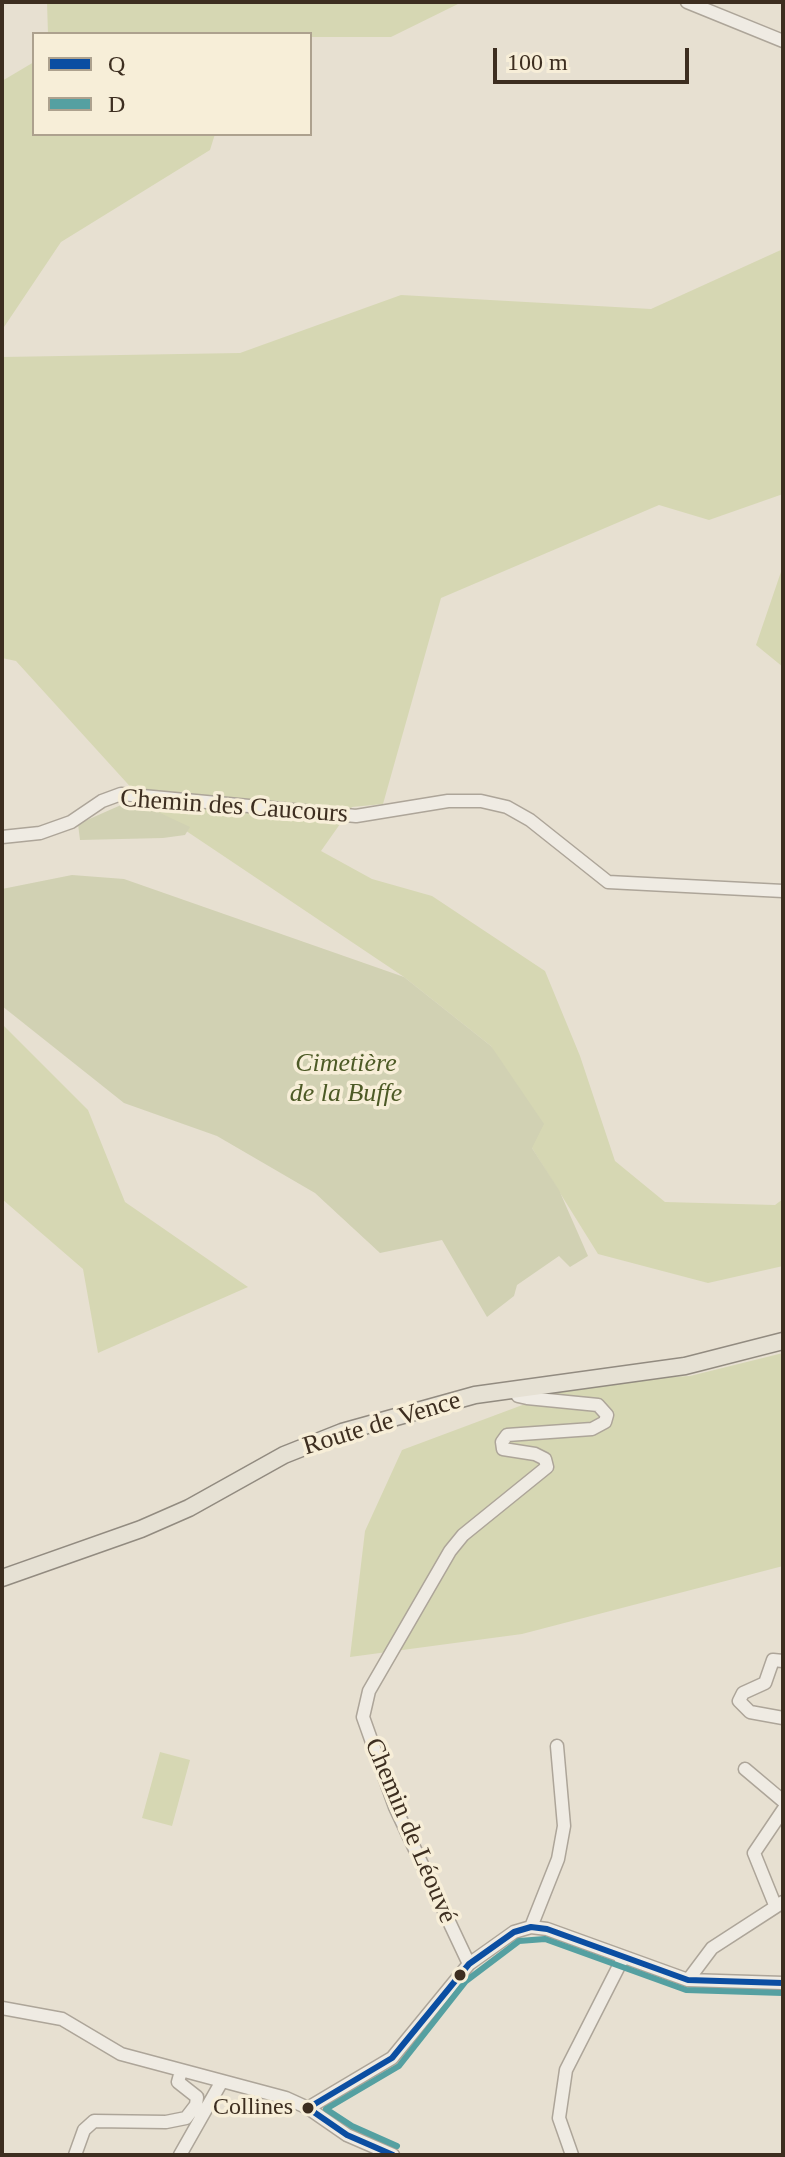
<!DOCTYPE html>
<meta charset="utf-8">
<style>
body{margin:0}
#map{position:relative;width:785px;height:2157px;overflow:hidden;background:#e7e0d1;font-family:Georgia,serif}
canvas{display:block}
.frame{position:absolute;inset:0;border:4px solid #3d2e20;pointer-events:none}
.legend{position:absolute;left:32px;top:32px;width:280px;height:104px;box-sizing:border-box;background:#f7eed8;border:2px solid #ada18e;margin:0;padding:10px 14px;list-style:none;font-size:24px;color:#3d2e20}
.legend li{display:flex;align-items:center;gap:16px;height:40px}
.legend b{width:40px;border:2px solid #ada18e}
.scale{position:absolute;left:493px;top:48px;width:196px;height:36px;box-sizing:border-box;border:4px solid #3d2e20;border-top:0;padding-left:10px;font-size:24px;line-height:28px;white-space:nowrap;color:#3d2e20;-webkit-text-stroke:6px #f7eed8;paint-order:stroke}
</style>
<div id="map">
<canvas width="785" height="2157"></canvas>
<div class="frame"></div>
<ul class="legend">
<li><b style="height:10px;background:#0b4ea2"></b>Q</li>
<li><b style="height:10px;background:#55a0a1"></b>D</li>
</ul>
<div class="scale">100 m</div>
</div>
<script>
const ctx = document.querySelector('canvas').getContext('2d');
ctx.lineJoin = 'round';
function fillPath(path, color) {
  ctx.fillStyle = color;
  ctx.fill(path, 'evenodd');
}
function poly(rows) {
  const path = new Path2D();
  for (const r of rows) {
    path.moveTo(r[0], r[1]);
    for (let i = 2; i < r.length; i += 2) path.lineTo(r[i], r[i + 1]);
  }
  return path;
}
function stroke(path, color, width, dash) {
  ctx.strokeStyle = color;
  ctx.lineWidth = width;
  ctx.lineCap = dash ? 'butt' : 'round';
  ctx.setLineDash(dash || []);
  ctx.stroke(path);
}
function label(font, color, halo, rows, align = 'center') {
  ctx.font = font + ' Georgia,serif';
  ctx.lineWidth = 7;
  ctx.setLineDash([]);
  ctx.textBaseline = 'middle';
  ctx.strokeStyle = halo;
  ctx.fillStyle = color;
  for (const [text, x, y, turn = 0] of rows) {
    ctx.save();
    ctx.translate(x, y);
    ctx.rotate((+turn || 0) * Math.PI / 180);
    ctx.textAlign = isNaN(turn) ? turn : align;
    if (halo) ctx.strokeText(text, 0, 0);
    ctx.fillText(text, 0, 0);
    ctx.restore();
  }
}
fillPath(poly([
 [47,2,462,2,391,37,310,37,310,34,48,34],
 [34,62,34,134,215,134,210,150,61,242,2,330,2,81],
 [783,249,783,494,709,520,659,505,441,598,383,804,352,807,321,851,372,879,432,896,545,971,580,1056,615,1161,665,1202,775,1205,783,1199,783,1266,708,1283,598,1254,532,1148,491,1046,404,977,146,804,16,661,2,658,2,357,240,353,401,295,651,309],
 [783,566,783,667,756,645],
 [2,1024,88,1110,125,1202,248,1287,98,1353,83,1269,2,1199],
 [783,1353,783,1566,522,1634,350,1657,365,1531,402,1450,584,1382,690,1376],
 [160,1752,190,1760,172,1826,142,1818]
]), '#d6d7b3');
fillPath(poly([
 [141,804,190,827,185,835,163,838,80,840,78,824,121,805],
 [72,875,124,879,404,977,491,1046,544,1124,532,1148,559,1190,588,1256,570,1267,559,1256,517,1285,514,1296,487,1317,442,1240,380,1253,315,1193,217,1136,124,1103,2,1006,2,889]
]), '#d1d1b3');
const minor = poly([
 [687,2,783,41],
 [2,837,40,833,71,822,102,801,121,794,356,816,448,801,481,801,507,807,530,820,608,882,783,891],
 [783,1661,773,1660,765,1683,743,1693,739,1701,750,1712,783,1718],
 [745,1769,783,1801],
 [775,1905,754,1853,783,1810],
 [531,1927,558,1859,564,1826,557,1746],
 [469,1964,395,1807,363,1717,369,1691,450,1551,463,1535,547,1467,545,1459,535,1454,503,1449,502,1442,507,1435,592,1429,605,1422,607,1415,598,1405,527,1398,518,1396,513,1389],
 [688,1980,712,1948,783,1902],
 [2,2008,62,2019,121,2054,286,2098,308,2108,347,2135,393,2155],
 [308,2108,392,2058,469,1964,514,1932,531,1927,547,1929,688,1980,783,1983],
 [75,2155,84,2130,94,2121,166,2122,186,2118,196,2105,197,2097,178,2082,181,2071],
 [180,2155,222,2081],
 [572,2155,559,2118,566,2070,623,1958]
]);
const major = poly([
 [2,1578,141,1529,189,1508,284,1455,342,1432,475,1395,685,1366,783,1341]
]);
stroke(minor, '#ada599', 15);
stroke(major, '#928b80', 19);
stroke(minor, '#efebe3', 12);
stroke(major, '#e6e1d4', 16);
stroke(poly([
 [308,2108,392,2058,469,1964,514,1932,531,1927,547,1929,688,1980,783,1983],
 [308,2108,347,2135,393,2155]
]), '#0b4ea2', 6);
stroke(poly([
 [397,2146,352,2126,326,2109,399,2066,466,1981,519,1941,545,1939,686,1990,783,1993]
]), '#55a0a1', 6);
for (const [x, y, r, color] of [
 [460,1975,7,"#3d2e20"],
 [308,2108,7,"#3d2e20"]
]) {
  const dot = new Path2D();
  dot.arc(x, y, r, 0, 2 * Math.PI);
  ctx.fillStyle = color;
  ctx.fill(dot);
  stroke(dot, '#f7eed8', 3);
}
label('24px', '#3d2e20', '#f7eed8', [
 ["Collines",293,2108]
], 'right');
label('26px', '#3d2e20', '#f7eed8', [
 ["Chemin des Caucours",234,807,4],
 ["Route de Vence",382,1424,-17],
 ["Chemin de Léouvé",410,1831,67]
]);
label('italic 26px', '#4d5a26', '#f7eed8', [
 ["Cimetière",346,1064],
 ["de la Buffe",346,1094]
]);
</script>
